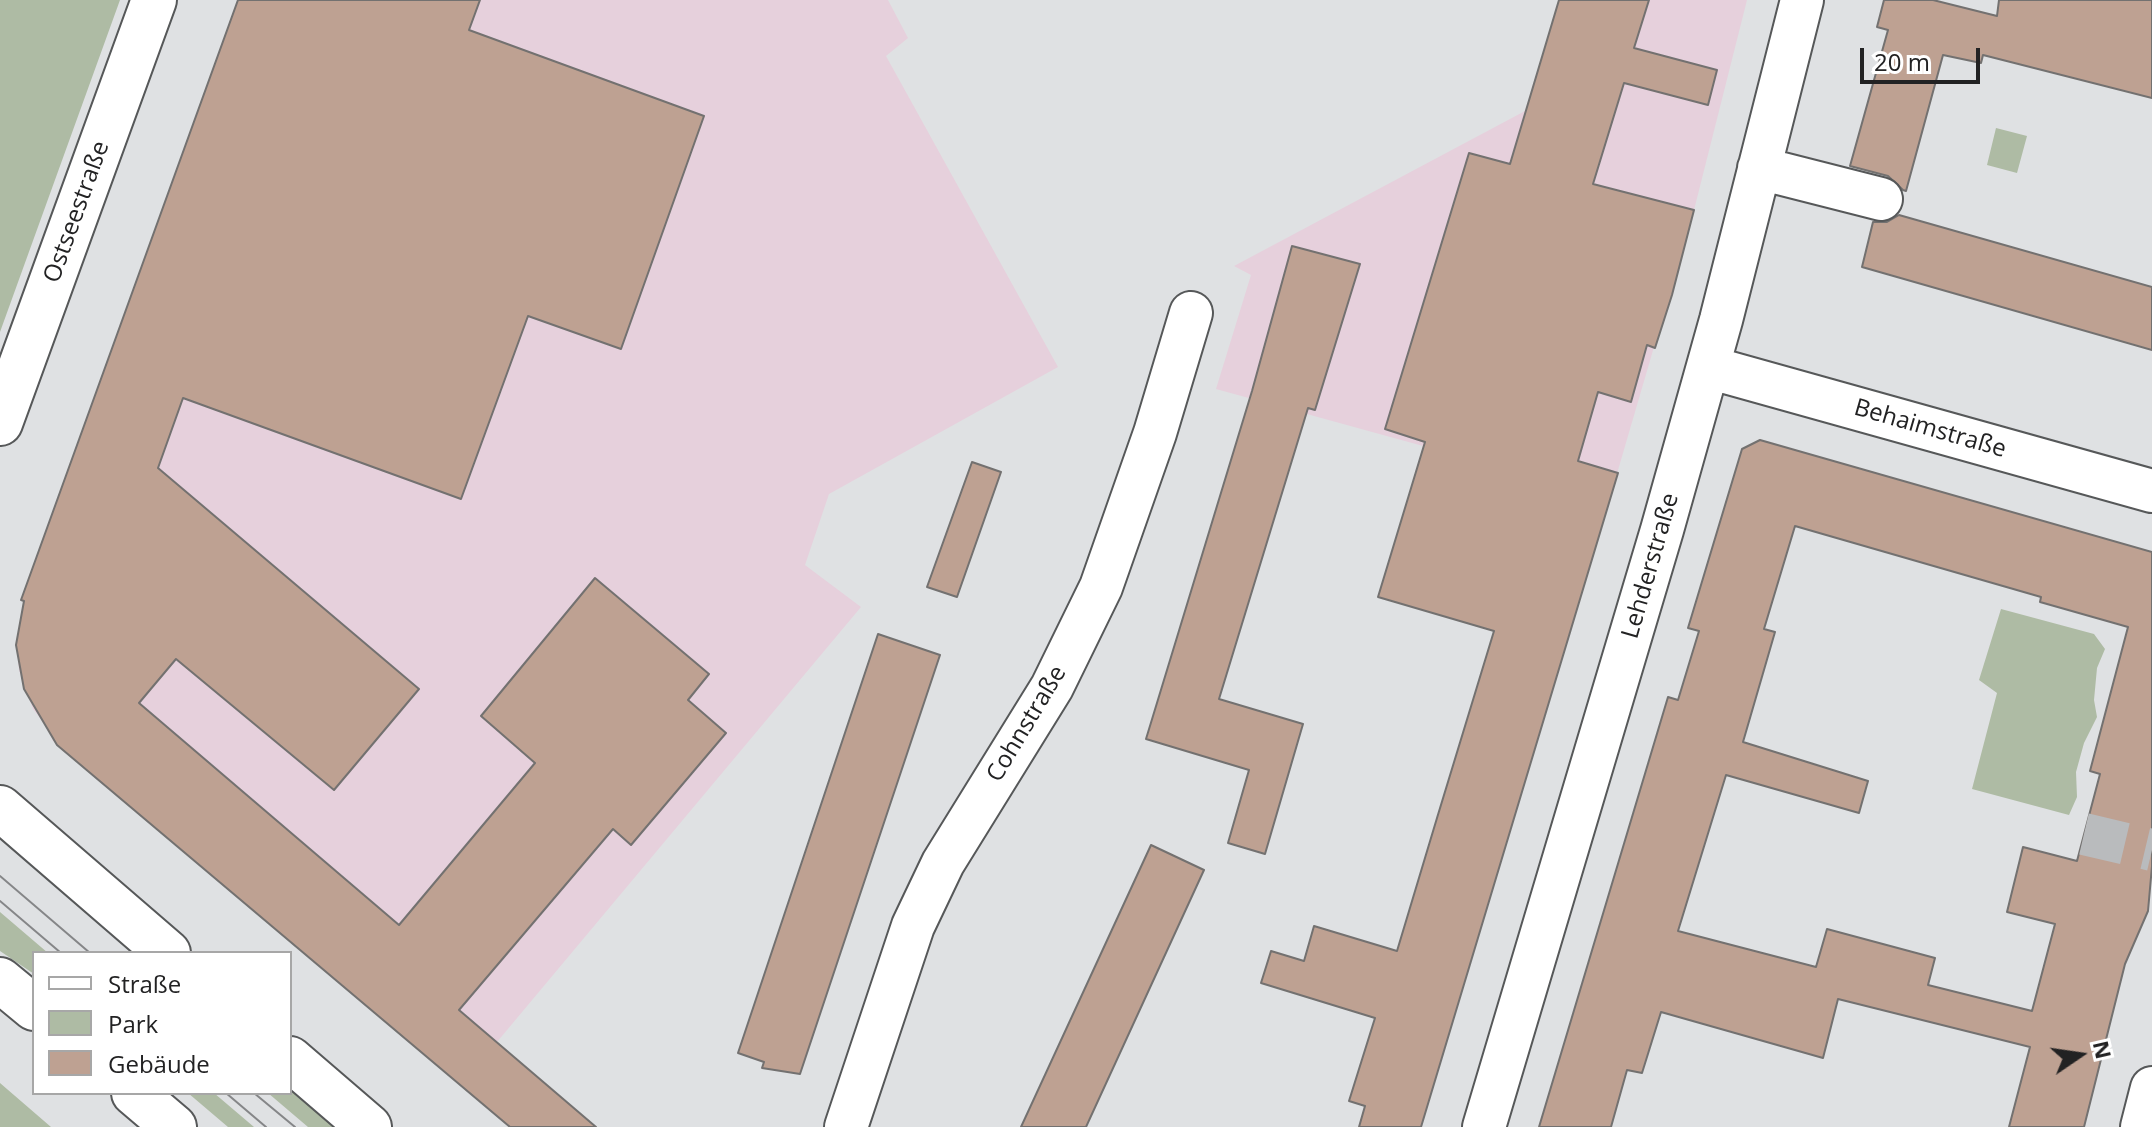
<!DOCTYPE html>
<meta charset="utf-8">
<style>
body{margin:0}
#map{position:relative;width:2152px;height:1127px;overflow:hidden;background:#dfe1e3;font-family:"Open Sans",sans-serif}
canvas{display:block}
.legend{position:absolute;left:32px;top:951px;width:260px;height:144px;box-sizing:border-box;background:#fff;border:2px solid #a7a7a7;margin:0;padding:10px 14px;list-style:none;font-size:24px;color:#222223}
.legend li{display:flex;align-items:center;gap:16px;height:40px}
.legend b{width:40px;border:2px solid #a7a7a7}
.north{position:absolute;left:2040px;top:1015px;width:80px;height:80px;-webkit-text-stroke:6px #fff;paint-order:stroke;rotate:77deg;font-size:22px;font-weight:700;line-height:32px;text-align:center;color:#222223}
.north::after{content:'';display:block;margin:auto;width:28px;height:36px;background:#222223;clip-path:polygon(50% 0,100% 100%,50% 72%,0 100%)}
.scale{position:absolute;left:1860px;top:48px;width:120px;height:36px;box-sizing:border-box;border:4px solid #222223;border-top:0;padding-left:10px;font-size:24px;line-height:28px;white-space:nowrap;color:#222223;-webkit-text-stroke:6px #fff;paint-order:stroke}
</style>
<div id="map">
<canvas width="2152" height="1127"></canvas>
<ul class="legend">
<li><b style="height:10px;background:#fff"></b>Straße</li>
<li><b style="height:22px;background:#aebba4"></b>Park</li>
<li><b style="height:22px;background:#bea192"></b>Gebäude</li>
</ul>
<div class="north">N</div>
<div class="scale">20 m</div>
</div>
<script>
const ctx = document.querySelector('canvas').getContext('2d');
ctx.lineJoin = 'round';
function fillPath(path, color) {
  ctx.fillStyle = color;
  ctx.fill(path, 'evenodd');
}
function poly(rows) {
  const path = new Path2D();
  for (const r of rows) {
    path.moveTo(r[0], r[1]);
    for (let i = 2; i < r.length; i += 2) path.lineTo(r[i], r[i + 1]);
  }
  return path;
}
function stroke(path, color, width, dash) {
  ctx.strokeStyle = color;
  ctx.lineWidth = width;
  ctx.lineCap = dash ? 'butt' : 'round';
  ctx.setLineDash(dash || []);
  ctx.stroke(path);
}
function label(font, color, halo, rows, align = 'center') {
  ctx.font = font + ' "Open Sans",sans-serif';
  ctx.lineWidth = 6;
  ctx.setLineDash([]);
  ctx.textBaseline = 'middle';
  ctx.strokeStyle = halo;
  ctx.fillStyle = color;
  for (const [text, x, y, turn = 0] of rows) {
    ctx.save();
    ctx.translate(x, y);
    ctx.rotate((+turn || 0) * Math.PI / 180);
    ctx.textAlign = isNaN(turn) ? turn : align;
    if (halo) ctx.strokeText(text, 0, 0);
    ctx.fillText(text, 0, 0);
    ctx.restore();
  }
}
fillPath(poly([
 [238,0,888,0,908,38,886,56,1058,367,829,494,805,565,861,607,461,1085,52,740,55,737,33,709,19,670,17,645,24,602,21,600],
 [1559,0,1747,0,1694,210,1597,542,1411,487,1423,446,1216,389,1251,275,1234,266,1525,111]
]), '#e6d0dc');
fillPath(poly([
 [0,0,120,0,0,332],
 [1996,128,2027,136,2017,173,1987,165],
 [2001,609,2094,634,2105,649,2097,668,2094,700,2097,717,2084,743,2076,772,2077,797,2069,815,1972,789,1997,693,1979,680],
 [0,912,48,953,34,953,34,974,0,951],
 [0,1083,51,1127,0,1127],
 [290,1085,339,1127,308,1127,268,1093,290,1093],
 [188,1093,214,1093,254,1127,228,1127]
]), '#aebba4');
const building = poly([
 [238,0,480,0,469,30,704,116,621,349,528,316,461,499,183,398,158,468,419,689,334,790,176,659,139,703,399,925,535,763,481,716,595,578,709,674,688,700,726,733,631,845,613,829,459,1010,596,1127,510,1127,57,745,24,689,16,645,24,601,21,600,238,0],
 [1559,0,1649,0,1634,48,1717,70,1708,105,1624,83,1593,184,1694,210,1672,295,1655,348,1647,345,1631,402,1598,392,1578,461,1618,473,1421,1127,1359,1127,1365,1106,1349,1101,1375,1018,1261,983,1271,951,1304,961,1314,926,1397,951,1437,818,1494,631,1378,597,1425,442,1385,429,1469,153,1510,164,1559,0],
 [1884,0,1933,0,1997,16,1999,0,2152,0,2152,98,1983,55,1981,63,1943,55,1906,191,1903,190,1888,176,1850,166,1888,30,1877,27,1884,0],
 [1899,215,2152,287,2152,350,1862,267,1873,222,1887,222,1899,215],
 [1292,246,1360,264,1315,410,1308,408,1219,699,1303,724,1265,854,1228,843,1249,770,1146,739,1252,391,1292,246],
 [1760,440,2152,552,2152,866,2148,911,2125,964,2084,1127,2009,1127,2030,1047,1838,999,1823,1058,1661,1012,1642,1073,1627,1070,1611,1127,1539,1127,1668,697,1678,700,1699,631,1688,628,1742,449,1760,440],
 [1795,526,2041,597,2040,602,2128,627,2090,771,2100,774,2077,861,2023,847,2007,912,2055,924,2032,1011,1928,985,1935,958,1827,929,1816,967,1678,931,1726,775,1859,813,1868,781,1743,742,1775,632,1764,629,1795,526],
 [972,462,1001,472,957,597,927,587,972,462],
 [878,634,940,655,800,1074,762,1068,764,1062,738,1053,878,634],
 [1151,845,1204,870,1086,1127,1021,1127,1151,845]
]);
fillPath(building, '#bea192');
stroke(building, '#737170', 2);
stroke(poly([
 [2084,834,2152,850]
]), '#b9bbbd', 42, [42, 21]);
const minor = poly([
 [1759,168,1881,199],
 [1708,367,2152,491],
 [846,1127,913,926,943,863,1052,687,1101,587,1155,433,1191,313],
 [1484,1127,1662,530,1721,320,1802,0],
 [2142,1127,2152,1088]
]);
const major = poly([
 [0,423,154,0],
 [0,808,168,953],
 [0,980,34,1008],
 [290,1059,369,1127],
 [134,1093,174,1127]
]);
stroke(minor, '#565859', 46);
stroke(major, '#565859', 48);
stroke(minor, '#fff', 42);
stroke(major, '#fff', 44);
stroke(poly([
 [0,876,90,953],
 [0,901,61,953],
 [226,1093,266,1127],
 [254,1093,295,1127]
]), '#858688', 2);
label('24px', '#222223', '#fff', [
 ["Ostseestraße",77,212,-70],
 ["Behaimstraße",1930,429,16],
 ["Lehderstraße",1651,566,-74],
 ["Cohnstraße",1027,724,-59]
]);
</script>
